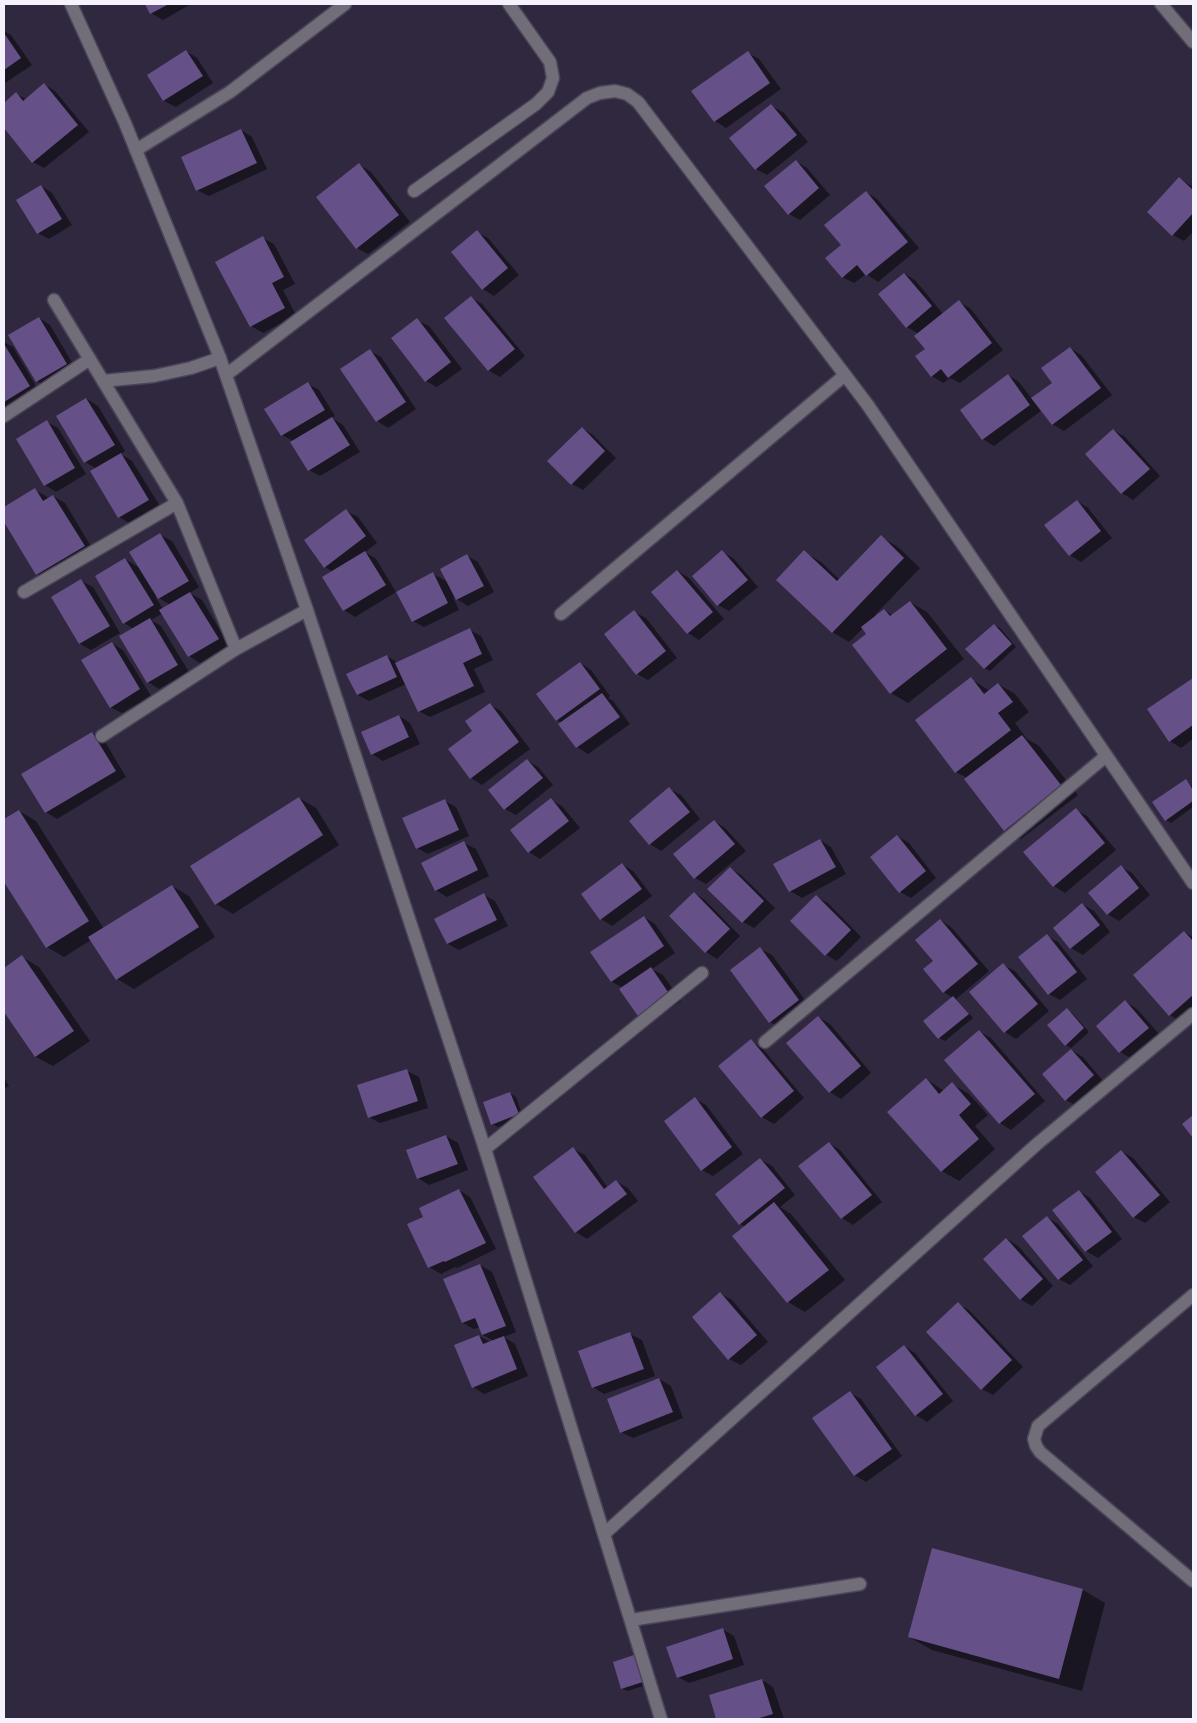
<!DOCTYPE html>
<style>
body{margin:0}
#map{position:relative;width:1197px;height:1723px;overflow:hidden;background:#30283e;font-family:Figtree,sans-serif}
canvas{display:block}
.frame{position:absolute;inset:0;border:5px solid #f5f1fd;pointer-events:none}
</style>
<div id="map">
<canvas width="1197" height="1723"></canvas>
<div class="frame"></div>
</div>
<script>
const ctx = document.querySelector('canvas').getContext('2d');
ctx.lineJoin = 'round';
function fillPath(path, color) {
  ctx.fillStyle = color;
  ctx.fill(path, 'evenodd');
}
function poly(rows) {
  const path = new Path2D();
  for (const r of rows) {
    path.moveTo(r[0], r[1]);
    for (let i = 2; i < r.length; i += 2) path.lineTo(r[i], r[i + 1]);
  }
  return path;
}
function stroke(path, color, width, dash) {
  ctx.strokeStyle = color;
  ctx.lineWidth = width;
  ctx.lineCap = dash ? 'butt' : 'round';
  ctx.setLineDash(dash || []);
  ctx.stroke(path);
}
fillPath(poly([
 [146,4,191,4,163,20,151,13],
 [4,31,11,35,32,65,5,83],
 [186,51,197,58,213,83,176,107,164,101,148,75],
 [748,53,759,59,781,89,726,128,715,121],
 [44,84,55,91,89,132,44,168,33,162,4,126,4,104,16,94,26,99],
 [771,106,783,112,808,142,767,175,756,169],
 [241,130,252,137,267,169,209,196,197,190],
 [796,161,807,168,830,195,800,220,789,214],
 [360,165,371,172,410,222,368,254,357,248],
 [1179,178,1193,187,1193,232,1184,241,1173,235,1148,211],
 [41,186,52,193,72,225,49,239,38,233],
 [866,192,877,199,919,248,878,282,866,274,854,283,842,277,842,245],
 [477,232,488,238,519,275,494,296,483,289],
 [263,238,274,244,295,284,283,290,296,315,263,333,251,326,217,262],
 [905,274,916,281,943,314,959,302,970,308,1003,350,960,383,950,378,943,383,932,376,927,349,919,334,907,327],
 [471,298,482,304,525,356,500,377,488,370],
 [39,318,50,325,77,371,48,388,37,381],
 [417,320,429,326,462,369,437,387,426,381],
 [4,342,13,347,40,393,11,410,4,406],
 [1070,348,1081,355,1112,395,1064,431,1052,424,1042,410,994,446,983,439,961,410,1008,375,1019,382,1032,399,1053,383],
 [370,351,381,357,416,409,388,428,377,421],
 [308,384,319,390,335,416,332,418,343,425,360,452,320,476,309,470,293,441,282,435],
 [87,399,98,406,125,451,121,454,132,461,160,506,131,524,119,517,92,472,97,469,85,462],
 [47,422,58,428,86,474,56,492,45,485],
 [582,428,593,435,616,458,583,490,572,484],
 [1113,430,1125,437,1160,476,1133,500,1122,493,1087,454],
 [35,490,46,496,48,499,53,496,65,503,95,553,48,581,37,574,4,519,4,508],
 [1077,501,1088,508,1112,538,1081,562,1070,555],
 [346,511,358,517,377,543,365,552,376,559,396,592,355,617,344,610,333,572,325,567],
 [160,535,172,541,199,587,190,593,202,600,229,645,200,663,189,656,163,613,151,620,161,626,189,672,159,689,148,682,120,637,134,629,124,623,125,559,140,568],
 [155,596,171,605,163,609],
 [881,537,898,547,920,568,875,615,876,616,884,610,892,615,910,602,927,612,964,659,908,703,891,693,868,634,863,628,849,642,832,632,804,552,821,562,840,580],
 [722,552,733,558,758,587,729,611,718,605],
 [467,556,478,562,494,592,468,606,453,597,459,610,424,627,413,621,433,574,448,582],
 [678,571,689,578,724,619,699,640,688,633],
 [81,581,93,587,120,633,91,650,80,644,52,598],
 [634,612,646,618,677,658,648,680,637,674],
 [994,625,1000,628,1016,647,990,671,984,668],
 [470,630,481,636,493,660,474,669,485,692,430,717,419,711,406,684,369,701,358,695,387,656,398,663],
 [112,643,123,650,151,696,122,713,110,707],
 [580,663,591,670,610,696,608,698,613,701,630,724,588,754,577,747,562,723,557,720],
 [971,679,990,691,998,684,1015,694,1029,712,1015,723,1027,739,1039,746,1078,795,1021,839,1004,830,967,778,956,772],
 [1193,680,1193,739,1181,748,1170,741,1148,710],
 [490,705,501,711,530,749,482,785,471,778,474,732],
 [399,716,410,723,420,744,383,761,372,754],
 [92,733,104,740,126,777,57,819,46,812],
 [527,760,538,767,553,785,516,815,505,809],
 [1186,781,1193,787,1193,807,1171,823,1166,820],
 [669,789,681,795,700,819,661,851,650,844,630,821],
 [299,798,316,808,339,845,233,914,216,904],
 [551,800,562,806,580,828,540,859,529,852,512,830],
 [445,801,456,807,469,836,428,854,417,848],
 [1076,810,1087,816,1116,850,1065,893,1054,886,1025,852],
 [19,811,36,821,104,929,172,886,189,896,215,937,134,989,117,979,91,940,64,957,47,947,4,880,4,820],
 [714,821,725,828,746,851,706,884,695,878],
 [897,836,909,843,936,878,911,898,900,892],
 [820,840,831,847,846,874,802,898,790,891,775,864],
 [464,843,476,849,489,876,447,897,436,890],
 [622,864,633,871,652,896,612,926,601,919,582,894],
 [1121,867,1132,873,1150,895,1119,921,1107,914],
 [730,868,741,875,775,908,754,928,743,922],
 [694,893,705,900,740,936,717,959,706,952],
 [484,895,495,901,508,926,459,950,448,944],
 [816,897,828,903,861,937,837,961,826,955],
 [1082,904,1094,911,1110,932,1083,955,1071,948,1055,928],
 [644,917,655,924,675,953,652,969,663,975,681,1001,650,1022,639,1015,623,988,612,982,592,952],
 [940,920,951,927,989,971,956,999,973,1018,945,1041,939,1038,925,1021,953,998,944,992,924,969,935,961],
 [1184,932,1193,937,1193,1011,1181,1022,1170,1015],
 [1047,936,1058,942,1087,979,1060,1000,1049,994],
 [760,949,772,955,810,1007,781,1028,770,1022],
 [22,957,39,967,90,1041,53,1066,36,1057,4,1010,4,969],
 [1003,965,1015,971,1049,1011,1016,1039,1005,1032,971,992],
 [1126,1002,1137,1009,1160,1035,1132,1059,1120,1052,1098,1026],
 [1067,1010,1072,1013,1089,1032,1071,1048,1066,1045],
 [818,1017,830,1024,871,1073,841,1099,830,1092],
 [980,1032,991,1038,1045,1101,1011,1130,1000,1123],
 [751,1041,762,1048,804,1098,774,1124,762,1117,720,1066],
 [1071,1050,1083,1057,1104,1082,1077,1106,1066,1100],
 [407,1071,419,1077,428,1108,380,1123,369,1117],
 [4,1077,9,1086,4,1089],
 [926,1079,944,1091,952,1084,969,1094,988,1115,975,1126,995,1149,959,1181,942,1171,889,1112],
 [510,1093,516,1097,523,1117,498,1127,492,1124],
 [695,1099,706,1105,743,1154,713,1176,702,1170],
 [446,1136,458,1143,468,1170,429,1185,418,1178],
 [829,1143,840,1150,882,1202,853,1225,842,1218],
 [573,1149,585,1155,608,1188,617,1182,628,1188,638,1201,587,1239,576,1232],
 [1121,1151,1133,1158,1170,1202,1145,1223,1134,1217],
 [760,1159,772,1166,795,1195,780,1207,791,1214,845,1280,805,1312,788,1302,734,1236,746,1227,740,1224],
 [459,1190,470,1197,496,1249,457,1268,455,1267,441,1274,429,1267,424,1217],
 [1079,1191,1090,1198,1122,1239,1098,1258,1086,1251,1054,1210],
 [1047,1217,1058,1224,1093,1266,1070,1285,1059,1279],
 [1007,1239,1018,1246,1053,1286,1032,1306,1020,1299],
 [480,1265,492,1272,516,1332,504,1337,515,1344,528,1376,484,1394,473,1387,479,1336,490,1342,494,1341,483,1335,480,1327,474,1329,463,1323],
 [721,1294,732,1300,768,1342,741,1365,729,1359],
 [958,1304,969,1310,1023,1367,993,1395,982,1389],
 [630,1334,642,1340,655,1376,604,1394,593,1387],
 [904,1346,915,1353,953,1401,927,1422,916,1415],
 [659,1379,671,1386,683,1418,633,1438,621,1432],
 [850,1393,861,1399,902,1456,866,1482,854,1475],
 [933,1550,1083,1590,1105,1603,1082,1691,932,1650,909,1637],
 [722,1629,734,1636,744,1665,689,1683,678,1677],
 [614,1663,650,1684,627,1691,622,1688],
 [762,1680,773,1687,784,1719,718,1719,710,1696]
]), '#0007');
fillPath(poly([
 [145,4,169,4,150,14],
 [4,33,21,58,4,70],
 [186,50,203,76,163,101,147,75],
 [748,51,770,83,714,122,691,91],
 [44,83,78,125,32,163,4,128,4,103,16,92,23,101],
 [771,104,797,135,755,170,729,138],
 [241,129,257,163,196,191,181,157],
 [796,160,819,188,788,215,764,186],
 [359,163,399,215,356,249,316,197],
 [1179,177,1193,190,1193,213,1172,236,1147,212],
 [41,185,62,219,37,234,16,200],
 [866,191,908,242,866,276,857,265,842,278,825,258,841,245,824,225],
 [477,230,508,268,482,290,451,252],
 [263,236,284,277,272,283,285,308,250,327,215,262],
 [904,273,932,306,906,328,878,294],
 [471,296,515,349,488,371,444,318],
 [959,300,992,343,948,378,941,369,931,377,915,356,925,349,914,336],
 [39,317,67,364,36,382,8,335],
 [417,318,451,362,425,382,391,338],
 [4,344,30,386,4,402],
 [1070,347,1101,388,1052,425,1031,398,1052,383,1041,368],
 [370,349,406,402,376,422,340,369],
 [1008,374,1030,405,982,440,960,410],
 [308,382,325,410,281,436,264,409],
 [86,398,115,445,84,463,56,416],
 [332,417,350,445,308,471,290,442],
 [47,420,75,468,44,486,16,439],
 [582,427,605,451,571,485,547,461],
 [1113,429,1150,469,1121,494,1085,454],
 [121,453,149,500,118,518,90,471],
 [35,488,43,501,53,495,85,546,36,575,4,522,4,507],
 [1077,500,1101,531,1069,556,1044,525],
 [346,509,366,536,324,568,304,540],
 [160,533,189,581,158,599,129,552],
 [881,535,904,558,832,633,776,580,804,550,837,581],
 [722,550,748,580,717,606,692,576],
 [365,551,386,585,343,611,322,577],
 [467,554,484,586,456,600,440,569],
 [125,558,154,605,123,624,95,576],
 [677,570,713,612,687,634,651,592],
 [433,572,448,603,412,622,396,592],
 [81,579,110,626,79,644,51,597],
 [190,592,219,639,188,657,159,610],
 [910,601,947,649,890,694,852,645,866,634,861,627,884,609,890,616],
 [634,610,666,651,636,675,604,634],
 [150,618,178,665,147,683,119,636],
 [994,624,1012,644,984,669,965,649],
 [470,628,482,654,463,663,474,686,418,712,395,663],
 [112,642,140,689,110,708,81,660],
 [387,655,397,677,357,695,346,674],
 [580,662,600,689,556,721,536,694],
 [971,677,984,694,998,683,1013,702,998,713,1011,730,955,773,915,720],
 [1193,678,1193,725,1169,742,1147,709],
 [602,693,620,717,576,748,558,724],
 [490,703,519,742,470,779,448,749,472,731,465,721],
 [399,715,409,737,371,755,361,732],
 [92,732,116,771,45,813,21,774],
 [1022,735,1061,785,1004,831,964,779],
 [527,759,543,778,504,810,488,790],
 [1186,779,1193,790,1193,801,1165,821,1152,802],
 [669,787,690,812,649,845,629,821],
 [299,797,323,835,215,905,190,866],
 [551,798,569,821,528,853,510,830],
 [445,799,459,830,416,849,402,818],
 [1076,808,1105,843,1053,887,1023,852],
 [19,810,89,921,46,948,4,882,4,819],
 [714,820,735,844,694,879,673,854],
 [897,835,926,871,899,893,870,857],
 [820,839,836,867,789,892,773,864],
 [464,841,478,870,435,891,421,863],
 [622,863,642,889,600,920,581,894],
 [1121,865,1139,888,1107,915,1088,893],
 [730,867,764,901,742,923,707,889],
 [172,885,199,927,116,980,88,937],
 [694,892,730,929,705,953,669,916],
 [484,893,497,920,447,944,434,919],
 [816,895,851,930,825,956,790,921],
 [1082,903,1100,925,1070,949,1053,928],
 [644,916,664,946,611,982,590,952],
 [940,919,978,964,943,993,923,969,933,961,915,940],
 [1184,931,1193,941,1193,995,1169,1016,1133,975],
 [1047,934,1077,972,1048,995,1018,957],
 [760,947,799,1000,769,1023,730,970],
 [22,955,74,1031,35,1057,4,1012,4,968],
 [1003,963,1038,1004,1004,1033,969,992],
 [651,967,670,995,638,1016,619,989],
 [953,996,969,1014,938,1039,923,1021],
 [1125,1000,1149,1028,1119,1053,1096,1026],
 [1067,1008,1084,1028,1065,1046,1047,1025],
 [818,1016,861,1066,829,1093,786,1043],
 [979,1030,1035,1094,999,1124,944,1060],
 [751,1039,794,1091,761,1118,718,1066],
 [1071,1049,1094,1075,1065,1101,1042,1074],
 [407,1069,418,1101,368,1118,357,1085],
 [926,1078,939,1094,952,1082,971,1104,959,1115,979,1139,941,1172,887,1112],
 [510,1092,519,1114,491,1125,483,1102],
 [695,1097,732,1147,701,1171,664,1121],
 [1193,1115,1193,1138,1182,1124],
 [446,1135,458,1164,417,1179,406,1150],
 [829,1142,872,1195,841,1219,798,1166],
 [573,1147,604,1189,616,1180,627,1194,575,1233,533,1177],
 [1121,1150,1160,1195,1133,1218,1095,1172],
 [760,1158,785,1188,739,1225,715,1194],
 [459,1189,486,1243,445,1262,444,1261,428,1268,407,1224,423,1217,419,1208],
 [1079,1190,1112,1232,1085,1252,1052,1210],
 [774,1202,829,1270,787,1303,732,1236],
 [1047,1216,1083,1260,1058,1280,1022,1236],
 [1006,1238,1043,1279,1020,1300,983,1259],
 [480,1264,506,1326,482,1335,475,1318,462,1323,443,1279],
 [720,1292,757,1335,728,1360,692,1317],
 [958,1302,1012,1360,981,1390,926,1332],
 [630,1332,644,1369,592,1388,578,1351],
 [479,1335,483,1344,504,1336,517,1369,472,1388,454,1345],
 [904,1345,943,1394,915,1416,876,1367],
 [659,1378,673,1412,620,1433,607,1399],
 [850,1391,892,1449,854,1476,812,1418],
 [932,1548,1083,1589,1059,1679,908,1637],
 [723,1628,733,1659,677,1678,666,1647],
 [637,1654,646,1681,621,1689,613,1662],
 [762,1679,773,1714,756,1719,716,1719,709,1695]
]), '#665088');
const minor = poly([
 [1161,4,1193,42],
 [136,150,230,92,345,4],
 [414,191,536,104,548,92,553,78,550,62,509,4],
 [54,300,177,503,236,649],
 [103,381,154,376,191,368,220,358],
 [4,416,90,359],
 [24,592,177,503],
 [561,614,845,375],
 [102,736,236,649,307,610],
 [765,1042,1106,756],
 [485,1149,702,973],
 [1193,1295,1038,1426,1034,1439,1036,1446,1040,1452,1193,1581],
 [604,1534,1037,1144,1193,1014],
 [631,1620,860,1584]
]);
const tertiary = poly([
 [71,4,125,123,220,358,307,610,485,1149,661,1719],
 [226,375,587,98,600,93,615,91,627,94,638,102,867,404,1193,883]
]);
stroke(minor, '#4c4459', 15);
stroke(tertiary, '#4c4459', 15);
stroke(minor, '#716d79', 12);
stroke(tertiary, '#716d79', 12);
</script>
